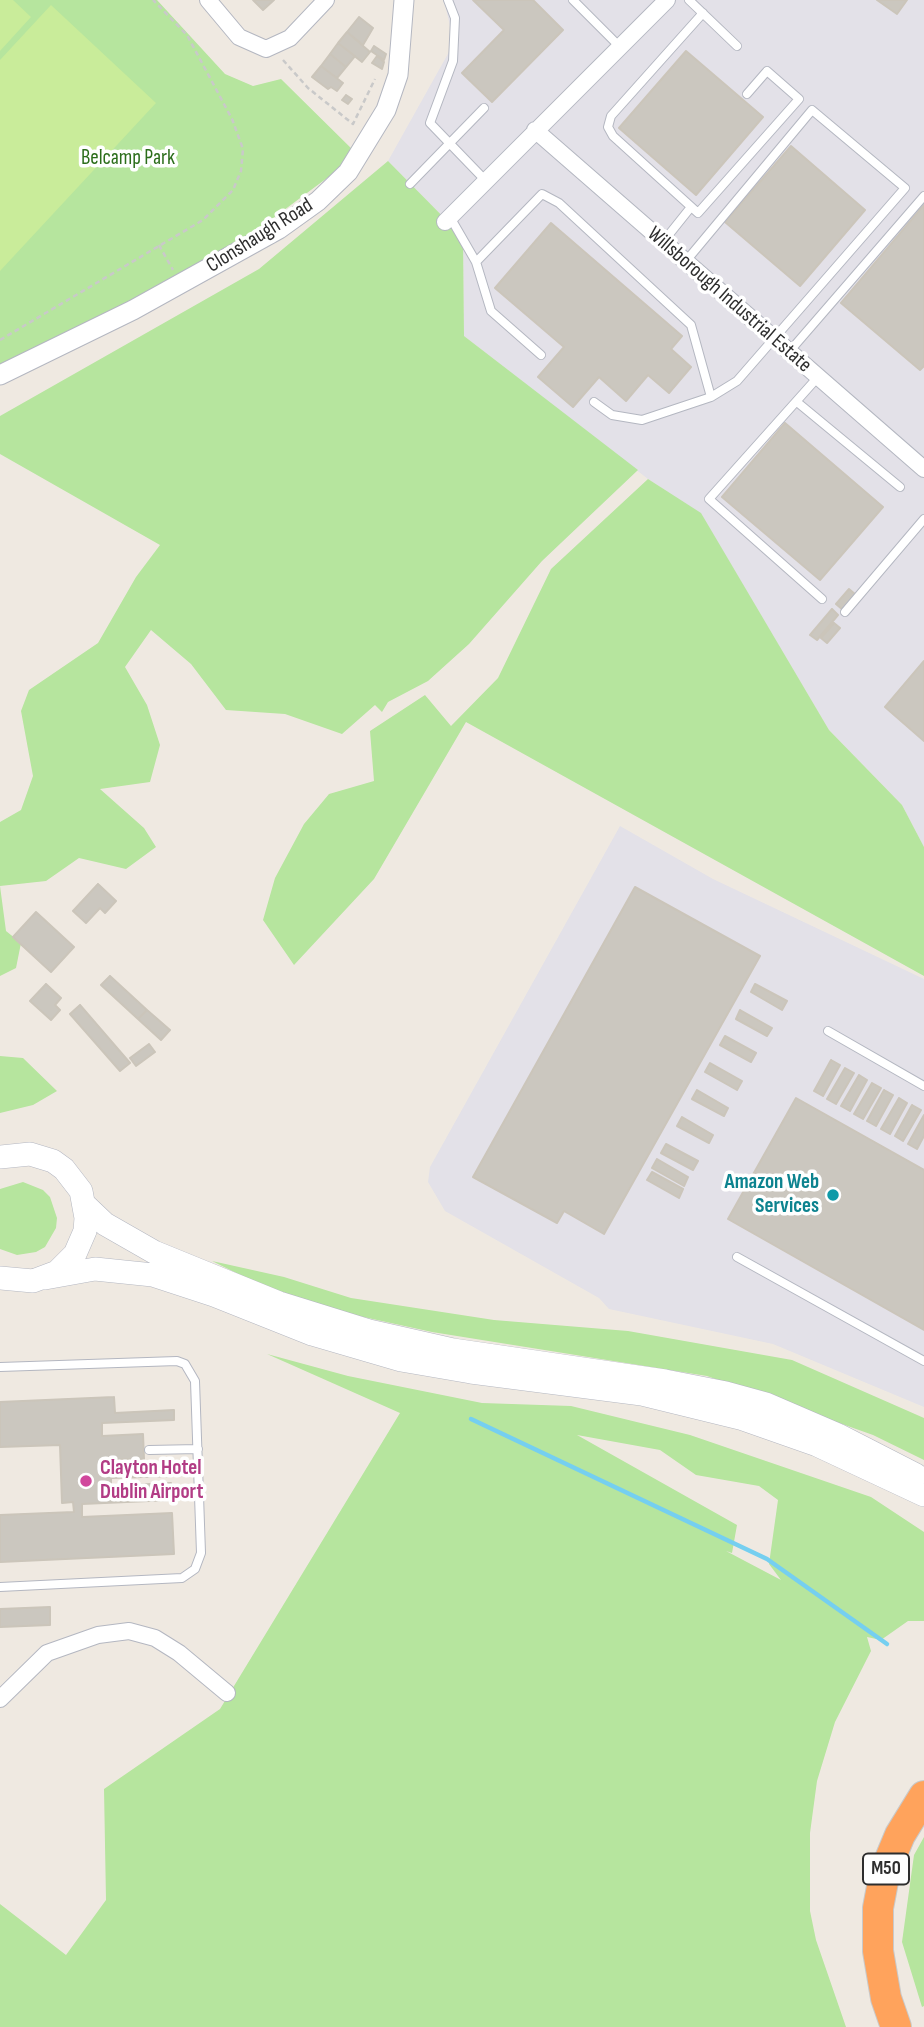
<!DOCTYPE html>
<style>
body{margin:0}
canvas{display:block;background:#efe9e1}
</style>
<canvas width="924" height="2027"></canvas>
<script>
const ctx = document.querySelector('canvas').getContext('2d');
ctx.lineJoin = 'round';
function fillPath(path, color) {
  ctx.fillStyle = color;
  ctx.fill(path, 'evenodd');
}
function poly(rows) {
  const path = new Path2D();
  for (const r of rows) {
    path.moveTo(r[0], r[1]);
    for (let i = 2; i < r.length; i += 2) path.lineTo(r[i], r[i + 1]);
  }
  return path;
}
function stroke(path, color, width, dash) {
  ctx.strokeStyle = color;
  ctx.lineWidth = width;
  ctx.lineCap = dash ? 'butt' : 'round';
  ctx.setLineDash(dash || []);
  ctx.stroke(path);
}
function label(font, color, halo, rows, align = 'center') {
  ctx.font = font + ' "Sofia Sans Condensed",sans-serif';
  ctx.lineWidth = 7;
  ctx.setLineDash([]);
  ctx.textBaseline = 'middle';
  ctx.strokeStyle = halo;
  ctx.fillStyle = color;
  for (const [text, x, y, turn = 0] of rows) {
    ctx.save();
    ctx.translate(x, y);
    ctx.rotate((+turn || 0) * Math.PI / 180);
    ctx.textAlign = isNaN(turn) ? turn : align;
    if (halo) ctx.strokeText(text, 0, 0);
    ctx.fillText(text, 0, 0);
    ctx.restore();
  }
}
fillPath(poly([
 [444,0,924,0,924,847,902,805,829,730,701,514,648,479,464,336,463,237,388,161,454,43],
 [620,826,713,879,924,979,924,1407,773,1344,609,1309,599,1298,445,1211,428,1182,430,1167]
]), '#e3e1e8');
fillPath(poly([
 [0,0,157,0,225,74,253,86,281,79,358,155,233,248,0,373],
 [388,161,463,237,464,336,638,470,542,561,469,644,428,681,388,702,382,712,375,705,342,734,285,714,226,710,191,664,151,630,125,667,147,705,160,745,150,782,100,789,144,828,156,847,126,869,79,858,46,881,0,886,6,931,21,943,16,968,0,976,0,822,21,810,33,776,21,711,29,690,98,643,136,577,160,545,0,454,0,416,259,269],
 [648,479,701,513,829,730,902,805,924,847,924,976,466,722,374,879,294,965,263,920,275,878,304,824,329,794,374,781,370,731,425,695,451,726,498,678,551,569],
 [0,1056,23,1058,57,1091,33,1105,0,1113],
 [23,1182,43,1190,50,1197,57,1218,56,1228,45,1247,36,1252,17,1255,0,1249,0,1189],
 [212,1261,284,1277,351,1298,494,1320,628,1331,792,1360,924,1418,924,1460,873,1435,707,1376,432,1332,295,1302],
 [267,1354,348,1376,482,1403,571,1406,690,1435,871,1497,924,1532,924,1621,908,1621,881,1640,867,1637,871,1651,835,1722,817,1781,810,1833,810,1911,816,1940,846,2027,0,2027,0,1904,66,1955,106,1900,104,1789,220,1709,400,1413],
 [577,1435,660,1450,696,1475,759,1486,778,1500,769,1564,781,1580,726,1551,732,1553,737,1525],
 [924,1837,924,2006,922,2007,902,1942,914,1855]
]), '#b6e59e');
fillPath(poly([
 [0,0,13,0,31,17,0,51],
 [51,5,156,103,0,271,0,60]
]), '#c9ec9a');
stroke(poly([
 [471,1419,767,1559,887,1644]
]), '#75cff0', 4.5);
const building = poly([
 [253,0,274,0,263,10,253,0],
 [473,0,533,0,563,30,492,102,462,73,504,30,473,0],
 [877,0,907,0,897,14,877,0],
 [359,17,373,28,363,45,347,32,359,17],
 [347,32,370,52,362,62,338,43,347,32],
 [338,43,355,56,346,67,330,54,338,43],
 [374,46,386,54,384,60,371,51,374,46],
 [686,51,763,117,696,195,619,128,686,51],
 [330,54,346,67,337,78,321,66,330,54],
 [377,56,384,62,382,69,372,63,377,56],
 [321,66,343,83,337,91,331,87,328,89,312,77,321,66],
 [346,95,352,99,348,104,342,100,346,95],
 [791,146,865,210,800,286,725,222,791,146],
 [924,205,924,366,920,370,841,303,924,205],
 [551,223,682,336,671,349,691,367,669,393,648,375,626,401,599,377,573,407,538,377,564,347,495,288,551,223],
 [785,423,883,507,820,580,722,497,785,423],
 [849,589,856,595,843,610,836,604,849,589],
 [832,609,838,615,817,640,810,635,832,609],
 [834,623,840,628,827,643,821,638,834,623],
 [924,661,924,741,885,707,924,661],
 [98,884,116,901,105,913,100,908,86,923,73,911,98,884],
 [635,887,760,956,604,1234,564,1211,557,1223,473,1177,635,887],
 [36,912,74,947,51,972,13,937,36,912],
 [110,976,147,1010,138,1019,101,985,110,976],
 [46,984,61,998,55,1005,60,1010,51,1020,30,1001,46,984],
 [755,984,787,1001,782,1010,751,992,755,984],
 [80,1005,130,1063,120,1071,70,1014,80,1005],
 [147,1010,170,1030,161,1040,138,1019,147,1010],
 [740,1010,772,1028,767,1036,736,1019,740,1010],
 [725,1036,756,1053,751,1062,720,1045,725,1036],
 [149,1044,155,1052,136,1066,130,1058,149,1044],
 [831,1060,840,1065,823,1096,814,1091,831,1060],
 [710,1063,742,1081,737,1090,705,1072,710,1063],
 [845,1068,854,1073,836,1104,827,1099,845,1068],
 [859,1075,867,1080,850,1111,841,1106,859,1075],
 [872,1083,881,1088,863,1119,854,1114,872,1083],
 [697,1090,728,1108,724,1116,692,1099,697,1090],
 [884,1090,893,1095,876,1126,867,1121,884,1090],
 [796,1098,924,1170,924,1330,728,1219,796,1098],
 [899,1098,907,1103,890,1134,881,1129,899,1098],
 [912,1105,921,1110,903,1141,895,1136,912,1105],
 [924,1115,924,1136,917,1149,908,1144,924,1115],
 [682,1117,713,1135,709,1143,677,1126,682,1117],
 [666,1144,698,1161,693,1170,661,1153,666,1144],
 [657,1159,688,1177,684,1186,652,1168,657,1159],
 [652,1172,683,1189,679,1198,647,1180,652,1172],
 [114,1397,115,1413,174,1410,174,1420,102,1423,102,1436,143,1434,144,1459,102,1460,102,1468,174,1465,175,1476,111,1478,111,1486,171,1483,172,1500,82,1504,82,1517,172,1513,174,1554,0,1562,0,1515,74,1512,73,1502,62,1503,60,1445,0,1447,0,1402,114,1397],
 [50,1607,50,1625,0,1627,0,1609,50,1607]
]);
fillPath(building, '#cbc7bf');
stroke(building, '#cbc5ba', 2);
const service = poly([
 [448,0,455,18,453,61,430,123,485,180],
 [573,0,620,47],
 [689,0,737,46],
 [703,13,611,116,608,127,613,136,698,213,799,99,767,71,747,94],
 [410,184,484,108],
 [450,217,476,262,491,311,541,355],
 [663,242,691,207],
 [476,262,542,194,559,203,691,325,711,397],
 [789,352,924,196],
 [818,377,709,499,822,599],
 [594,402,612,415,642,420,711,397,737,381,905,188,812,110,686,261],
 [797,402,900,487],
 [845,612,924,519],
 [828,1031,924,1086],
 [737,1257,924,1361],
 [0,1367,177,1361,185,1364,195,1381,201,1553,195,1569,182,1578,0,1587],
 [149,1450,198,1449]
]);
const minor = poly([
 [208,0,239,37,266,49,290,38,326,0],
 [535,130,924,469],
 [445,222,667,0],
 [0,1699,47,1653,98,1635,129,1631,155,1638,179,1653,227,1693]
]);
const tertiary = poly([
 [0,375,133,310,279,229,318,201,348,172,386,110,398,75,404,0]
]);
const secondary = poly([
 [0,1157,30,1154,53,1161,64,1169,81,1191,86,1218,85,1231,75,1254,57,1272,33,1281,0,1278],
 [85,1205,105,1224,154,1252,279,1303,369,1331,453,1350,665,1381,726,1393,766,1404,838,1435,916,1475],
 [45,1278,95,1269,153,1275,214,1295,312,1334,401,1360,471,1372,642,1394,740,1418,817,1445,924,1495]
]);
const motorway = poly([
 [896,2027,886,1998,878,1951,878,1908,885,1871,900,1835,924,1796]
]);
stroke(service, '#b4b7c1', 10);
stroke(minor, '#b4b7c1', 18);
stroke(tertiary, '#b4b7c1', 21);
stroke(secondary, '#b4b7c1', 24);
stroke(motorway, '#c9c9c9', 32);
stroke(poly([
 [283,60,308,88,353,124,375,79],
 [159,245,173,270],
 [0,340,203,220,233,190,241,171,243,149,232,119,187,35,153,0]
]), '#c9c9c9', 2.5, [5, 3.5]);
stroke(service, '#fff', 8);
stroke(minor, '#fff', 16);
stroke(tertiary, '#fff', 19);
stroke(secondary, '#fff', 23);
stroke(motorway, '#ffa35c', 30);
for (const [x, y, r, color] of [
 [833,1195,7,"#0f9aa8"],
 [86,1481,7,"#d1479c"]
]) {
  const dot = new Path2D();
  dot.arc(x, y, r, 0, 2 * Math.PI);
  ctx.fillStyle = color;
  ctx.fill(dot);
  stroke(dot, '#fff', 2.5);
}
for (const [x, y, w] of [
 [886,1869,46]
]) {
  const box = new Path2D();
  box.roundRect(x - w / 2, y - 15.5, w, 31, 5);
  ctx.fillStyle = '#fff';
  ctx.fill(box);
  stroke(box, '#2e2e2e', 2);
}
label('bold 19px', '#2e2e2e', null, [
 ["M50",886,1869]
]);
label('21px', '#2c6e1b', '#fff', [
 ["Belcamp Park",128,159]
]);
label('21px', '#2e2e2e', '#fff', [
 ["Clonshaugh Road",260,236,-32],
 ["Willsborough Industrial Estate",729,300,41]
]);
label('bold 21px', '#0d838f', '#fff', [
 ["Amazon Web",819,1183],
 ["Services",819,1207]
], 'right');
label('bold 21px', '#b23c85', '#fff', [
 ["Clayton Hotel",100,1469],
 ["Dublin Airport",100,1493]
], 'left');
</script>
